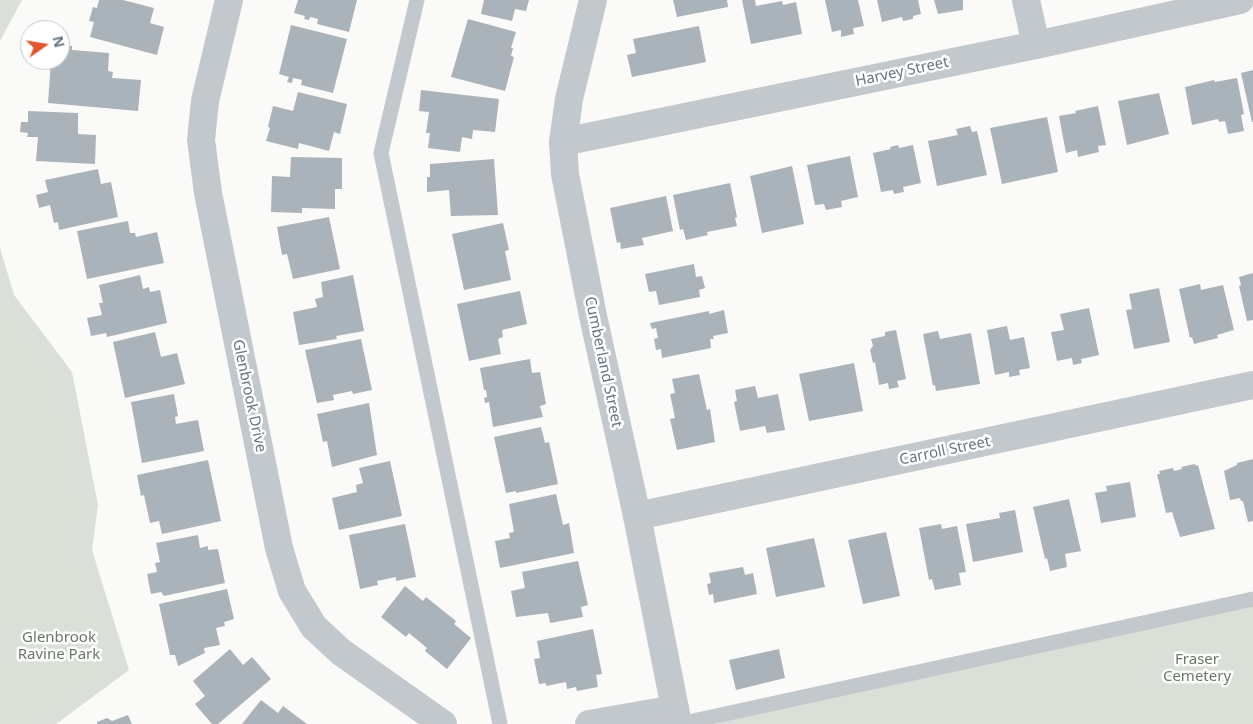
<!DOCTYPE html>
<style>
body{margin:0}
#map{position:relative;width:1253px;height:724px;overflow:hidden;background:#fafaf8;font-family:"Noto Sans",sans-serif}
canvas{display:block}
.north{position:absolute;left:20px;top:20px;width:50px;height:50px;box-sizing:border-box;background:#fff;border:1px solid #c1c8cd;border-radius:50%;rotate:77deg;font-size:14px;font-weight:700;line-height:20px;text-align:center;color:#657683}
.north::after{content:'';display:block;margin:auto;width:18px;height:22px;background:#e4572e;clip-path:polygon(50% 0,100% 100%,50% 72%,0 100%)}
</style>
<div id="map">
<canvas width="1253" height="724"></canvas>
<div class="north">N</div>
</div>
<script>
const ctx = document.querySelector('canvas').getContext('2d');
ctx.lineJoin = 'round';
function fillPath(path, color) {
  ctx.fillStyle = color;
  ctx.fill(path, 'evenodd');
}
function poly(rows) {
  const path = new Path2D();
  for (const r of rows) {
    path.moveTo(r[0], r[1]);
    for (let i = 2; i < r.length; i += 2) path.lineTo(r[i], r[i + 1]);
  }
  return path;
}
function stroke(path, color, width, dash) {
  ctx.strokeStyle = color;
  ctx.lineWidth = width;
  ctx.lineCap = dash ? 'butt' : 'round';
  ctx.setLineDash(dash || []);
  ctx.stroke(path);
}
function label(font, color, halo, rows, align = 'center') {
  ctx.font = font + ' "Noto Sans",sans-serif';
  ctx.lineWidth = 5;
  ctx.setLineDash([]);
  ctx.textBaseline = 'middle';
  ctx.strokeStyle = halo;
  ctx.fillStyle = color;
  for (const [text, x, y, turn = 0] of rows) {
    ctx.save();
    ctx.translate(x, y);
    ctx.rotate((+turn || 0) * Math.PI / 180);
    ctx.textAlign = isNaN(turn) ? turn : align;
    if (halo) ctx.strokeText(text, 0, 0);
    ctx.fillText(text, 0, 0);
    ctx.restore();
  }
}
fillPath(poly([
 [0,0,22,0,0,41],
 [0,248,14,295,72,372,98,505,92,550,129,670,56,724,0,724],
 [1253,599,1253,724,714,724]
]), '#dadfd7');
fillPath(poly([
 [99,0,123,0,154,8,150,23,164,27,157,55,90,37,94,22,89,21,93,7,97,8],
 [298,0,357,0,349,32,317,24,318,19,310,17,309,20,304,19,305,16,294,13],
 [484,0,529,0,526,11,515,9,512,21,481,14],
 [673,0,727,0,728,7,677,17],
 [742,0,755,0,756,6,782,1,783,5,796,2,802,34,751,44],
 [825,0,858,0,864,26,853,28,854,34,841,37,841,30,832,32],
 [877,0,918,0,921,14,913,16,913,19,903,21,902,17,882,22],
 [934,0,963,0,963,10,938,14],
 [468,19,516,32,511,48,513,48,511,56,514,57,505,91,451,77],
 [291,25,347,39,333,93,301,85,302,80,293,78,292,83,287,82,289,77,279,74],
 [699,26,706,62,632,77,627,55,636,53,633,39],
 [60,45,72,46,72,50,109,53,108,71,113,72,112,78,141,80,138,111,48,103,51,60,60,60],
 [1253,70,1253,122,1252,122,1241,73],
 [1237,78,1244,114,1241,115,1244,131,1228,134,1225,121,1219,122,1218,119,1192,125,1185,87,1214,80,1215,82],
 [421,90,499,99,495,132,473,130,472,139,462,137,460,152,428,148,430,133,426,133,429,112,419,111],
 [298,92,347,104,340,134,334,132,329,151,299,143,298,149,266,141,270,128,268,127,273,106,293,111],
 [1159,93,1169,134,1127,145,1118,101],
 [1098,106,1106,145,1098,146,1099,152,1078,157,1077,150,1066,153,1059,116,1076,113,1075,111],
 [28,111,78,113,78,134,96,135,95,164,36,161,38,137,27,137,28,133,20,132,21,122,28,122],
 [1047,117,1058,172,1002,184,990,128],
 [970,126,972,132,977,131,987,175,937,186,928,141,958,135,956,129],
 [898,145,899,148,913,145,921,183,903,187,904,192,894,194,893,190,881,192,873,153,891,149,890,147],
 [850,156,858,197,841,201,842,207,826,210,824,204,815,205,807,165],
 [291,157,342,158,342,189,335,189,335,209,302,208,302,213,271,212,272,176,290,177],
 [494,159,498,215,451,216,449,190,427,192,427,177,430,177,430,164],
 [792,166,804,224,762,233,750,176],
 [98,169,101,184,111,182,118,217,59,230,58,222,54,223,50,205,39,208,36,195,48,192,45,180],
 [730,183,737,217,735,218,737,226,707,232,708,235,686,240,683,229,680,230,673,195],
 [666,196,673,231,642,238,644,245,621,249,620,242,617,243,610,208],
 [329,217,340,269,293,279,287,254,282,255,277,227],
 [128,221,130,233,135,233,136,237,157,232,164,263,87,279,77,231],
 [503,223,509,250,505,251,511,280,464,290,452,234],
 [694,264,696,277,702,276,705,288,699,290,700,297,659,305,656,291,649,292,645,274],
 [1253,273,1253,320,1247,321,1239,286,1241,285,1239,277],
 [140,275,143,289,149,287,150,292,160,290,167,323,107,337,106,333,91,336,87,318,102,315,99,303,103,303,99,285],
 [353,275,364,331,336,336,337,339,299,345,293,312,317,307,315,299,323,297,321,282],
 [1200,284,1201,290,1223,285,1234,330,1217,335,1218,338,1194,344,1192,337,1190,338,1179,289],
 [1159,288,1170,342,1134,349,1126,310,1132,309,1129,294],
 [520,291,527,324,502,330,503,337,498,339,501,354,469,361,457,304],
 [1089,308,1099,355,1081,359,1082,363,1073,365,1072,358,1057,361,1051,332,1064,330,1060,314],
 [724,310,728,333,713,336,714,339,710,339,711,348,662,358,661,349,656,350,654,339,658,338,656,328,652,329,650,323,709,311,709,314],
 [1007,326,1010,340,1024,337,1030,368,1019,370,1020,375,1009,377,1009,372,995,375,987,330],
 [896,330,906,379,897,381,899,387,889,389,888,383,879,385,875,362,873,363,870,350,873,346,871,339,885,336,885,332],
 [938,331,940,339,971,333,980,384,936,391,935,385,933,386,923,334],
 [155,332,161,357,177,353,185,384,125,398,113,342],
 [361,339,372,390,353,394,352,391,333,395,334,400,317,403,305,350],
 [530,359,532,373,540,372,546,404,540,406,543,417,493,427,489,402,485,403,484,398,487,397,486,390,484,390,480,368],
 [854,363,863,411,809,421,799,374],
 [699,374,707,410,710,409,715,442,677,450,670,419,675,418,670,394,675,393,672,379],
 [755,386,758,398,778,394,785,430,767,433,765,426,740,431,734,402,737,401,735,390],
 [174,394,178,416,175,417,176,424,198,420,204,451,142,463,131,402],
 [369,403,377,455,332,467,327,441,323,442,317,414],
 [541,427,545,443,549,442,558,484,516,493,516,491,506,493,494,437],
 [1253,459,1253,521,1248,522,1243,501,1241,501,1240,498,1230,500,1224,471,1237,465,1237,463],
 [208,460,221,521,162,534,159,521,150,523,144,495,141,496,137,475],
 [390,461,402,516,339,530,332,498,357,492,356,485,363,483,359,468],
 [1195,464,1196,466,1198,465,1215,529,1180,537,1172,512,1166,513,1157,474,1160,474,1159,471,1173,468,1174,471,1182,469,1181,467],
 [1130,482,1136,517,1101,523,1095,493,1107,491,1106,486],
 [556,494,563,525,569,523,574,553,500,568,495,541,510,538,509,533,514,532,509,504],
 [1069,499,1081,551,1065,554,1067,567,1050,571,1047,558,1045,559,1033,507],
 [1015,510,1023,552,973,562,966,524,1000,518,999,513],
 [405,524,416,577,396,581,396,577,377,581,378,585,360,589,349,535],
 [941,524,942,529,957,526,966,572,959,573,961,585,935,590,932,579,929,580,919,528],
 [886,532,900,596,863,604,848,540],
 [198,535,200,548,208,546,208,550,218,549,225,583,164,596,161,592,151,594,147,574,157,572,155,563,160,562,156,543],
 [814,538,825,587,776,597,766,548],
 [578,561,588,605,581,607,583,617,550,623,548,613,516,617,511,591,525,588,522,572],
 [743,567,745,575,753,573,757,594,714,603,713,594,709,595,707,584,711,583,709,573],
 [405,586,423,601,426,597,456,621,454,624,471,638,447,669,425,651,427,648,409,633,406,637,381,617],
 [227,589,234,619,224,622,225,626,216,628,220,645,204,648,205,653,178,666,175,655,170,655,159,604],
 [593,629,602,674,596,675,598,687,577,691,576,687,567,689,566,682,546,686,546,683,539,684,534,659,540,658,537,641],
 [230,649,243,665,252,657,271,679,218,724,212,724,195,704,205,696,193,681],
 [779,649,785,678,736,690,729,660],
 [261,700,278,713,283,706,307,724,242,724],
 [128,715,132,724,97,724,97,722,107,718,112,721]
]), '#aab3b9');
stroke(poly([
 [417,0,381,153,500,724],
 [679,724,1253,599]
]), '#c3c8cc', 15);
stroke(poly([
 [229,0,205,101,201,140,208,193,279,548,292,591,314,627,341,652,443,724],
 [1026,0,1036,45],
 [563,142,1036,45,1240,0],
 [637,516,1253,385],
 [589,724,675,709]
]), '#c3c8cc', 28);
stroke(poly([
 [593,0,569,99,563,142,565,174,593,316,637,516,678,724]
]), '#c3c8cc', 28);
label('15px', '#657683', '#fff', [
 ["Harvey Street",902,72,-12],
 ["Cumberland Street",603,362,78],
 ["Glenbrook Drive",249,396,78],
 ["Carroll Street",945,451,-12]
]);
label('15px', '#687a64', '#fff', [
 ["Glenbrook",59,638],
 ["Ravine Park",59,655],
 ["Fraser",1197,660],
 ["Cemetery",1197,677]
]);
</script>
